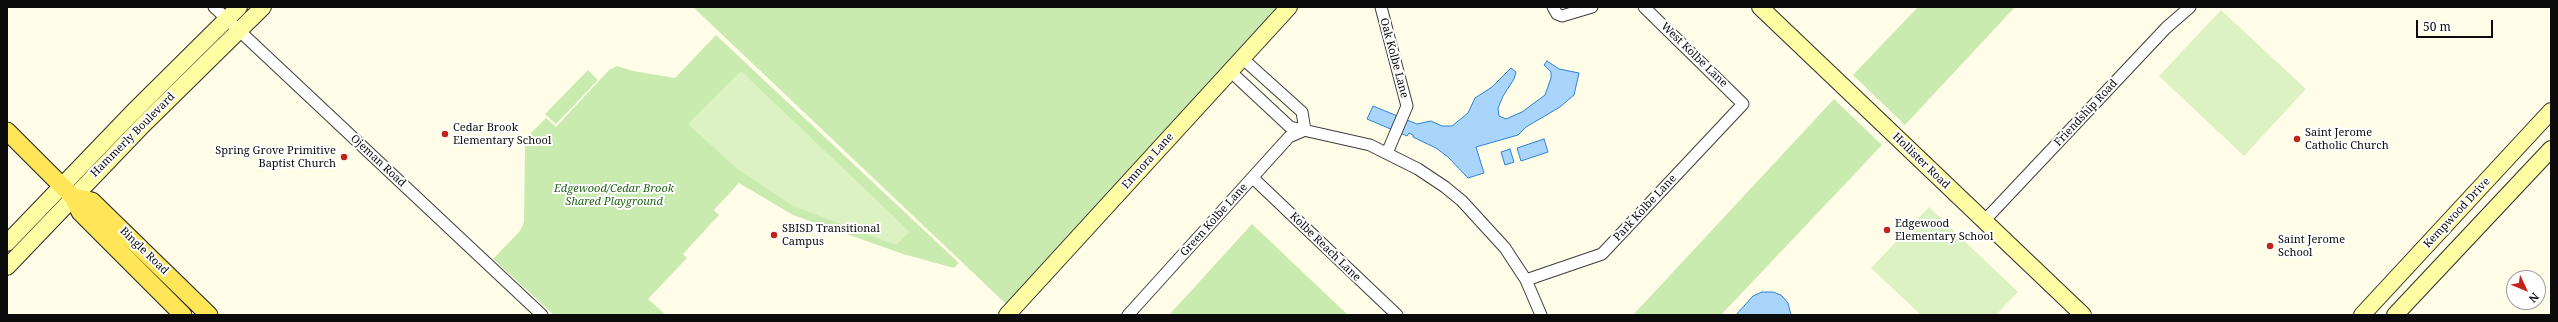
<!DOCTYPE html>
<style>
body{margin:0}
#map{position:relative;width:2558px;height:322px;overflow:hidden;background:#fffde8;font-family:"Noto Serif",serif}
canvas{display:block}
.frame{position:absolute;inset:0;border:8px solid #0b0b0b;pointer-events:none}
.north{position:absolute;left:2506px;top:270px;width:40px;height:40px;box-sizing:border-box;background:#fff;border:1px solid #9d9d9d;border-radius:50%;rotate:134deg;font-size:11px;font-weight:700;line-height:16px;text-align:center;color:#0b0b0b}
.north::after{content:'';display:block;margin:auto;width:14px;height:18px;background:#c3221b;clip-path:polygon(50% 0,100% 100%,50% 72%,0 100%)}
.scale{position:absolute;left:2416px;top:20px;width:77px;height:18px;box-sizing:border-box;border:2px solid #0b0b0b;border-top:0;padding-left:5px;font-size:12px;line-height:14px;white-space:nowrap;color:#0b0b0b;-webkit-text-stroke:3px #fff;paint-order:stroke}
</style>
<div id="map">
<canvas width="2558" height="322"></canvas>
<div class="frame"></div>
<div class="north">N</div>
<div class="scale">50 m</div>
</div>
<script>
const ctx = document.querySelector('canvas').getContext('2d');
ctx.lineJoin = 'round';
function fillPath(path, color) {
  ctx.fillStyle = color;
  ctx.fill(path, 'evenodd');
}
function poly(rows) {
  const path = new Path2D();
  for (const r of rows) {
    path.moveTo(r[0], r[1]);
    for (let i = 2; i < r.length; i += 2) path.lineTo(r[i], r[i + 1]);
  }
  return path;
}
function stroke(path, color, width, dash) {
  ctx.strokeStyle = color;
  ctx.lineWidth = width;
  ctx.lineCap = dash ? 'butt' : 'round';
  ctx.setLineDash(dash || []);
  ctx.stroke(path);
}
function label(font, color, halo, rows, align = 'center') {
  ctx.font = font + ' "Noto Serif",serif';
  ctx.lineWidth = 4;
  ctx.setLineDash([]);
  ctx.textBaseline = 'middle';
  ctx.strokeStyle = halo;
  ctx.fillStyle = color;
  for (const [text, x, y, turn = 0] of rows) {
    ctx.save();
    ctx.translate(x, y);
    ctx.rotate((+turn || 0) * Math.PI / 180);
    ctx.textAlign = isNaN(turn) ? turn : align;
    if (halo) ctx.strokeText(text, 0, 0);
    ctx.fillText(text, 0, 0);
    ctx.restore();
  }
}
fillPath(poly([
 [693,7,1279,7,1006,304],
 [1918,7,2015,7,1905,125,1853,75],
 [716,35,959,263,954,268,903,254,793,215,739,183,714,210,719,215,683,254,687,258,648,299,666,315,554,315,493,259,520,231,524,222,525,147,523,141,546,118,556,127,609,70,617,66,633,71,675,78],
 [588,70,598,80,556,124,545,114],
 [1834,99,1882,145,1721,315,1633,315],
 [1252,224,1348,315,1169,315]
]), '#caebb0');
fillPath(poly([
 [2221,10,2306,89,2244,156,2159,76],
 [741,71,910,232,896,245,793,206,735,167,688,124],
 [1929,207,2018,292,1996,315,1921,315,1871,268]
]), '#ddf2c2');
const water = poly([
 [1547,61,1559,69,1579,73,1574,95,1560,107,1526,127,1518,135,1476,147,1484,173,1468,178,1448,157,1436,148,1413,137,1413,135,1409,133,1407,136,1367,119,1373,106,1417,124,1431,121,1442,126,1452,126,1468,113,1475,98,1492,87,1511,68,1516,72,1514,79,1503,96,1498,108,1499,116,1506,119,1522,112,1545,95,1551,78,1551,72,1544,65,1547,61],
 [1544,139,1548,152,1521,161,1517,148,1544,139],
 [1510,149,1514,162,1505,165,1501,152,1510,149],
 [1762,292,1773,292,1781,295,1788,303,1791,315,1736,315,1753,296,1762,292]
]);
fillPath(water, '#a9d5fa');
stroke(water, '#2c83d6', 1);
const street = poly([
 [214,7,542,315],
 [1381,7,1407,106,1387,153],
 [1553,7,1557,14,1562,16,1592,7],
 [1242,58,1302,112,1305,130],
 [1230,71,1290,127,1370,145,1418,169,1445,187,1462,201,1505,248,1526,280,1541,315],
 [1253,178,1397,315],
 [1984,221,2166,28,2190,7],
 [1526,280,1602,254,1743,104,1644,7],
 [1128,315,1289,137,1305,130]
]);
const secondary = poly([
 [1760,7,2083,315],
 [7,243,132,113,239,7],
 [7,267,143,125,263,7],
 [1007,315,1289,7],
 [2362,315,2551,111],
 [2395,315,2551,149]
]);
const primary = poly([
 [7,131,73,197,80,212,183,315],
 [73,197,92,201,209,315]
]);
stroke(street, '#3e3e3e', 13);
stroke(secondary, '#2d2d2d', 18);
stroke(primary, '#1c1c1c', 19);
stroke(street, '#fff', 11);
stroke(secondary, '#fffda3', 16);
stroke(primary, '#ffe558', 17);
for (const [x, y, r, color] of [
 [445,134,4,"#c3221b"],
 [2297,139,4,"#c3221b"],
 [344,157,4,"#c3221b"],
 [1887,230,4,"#c3221b"],
 [774,235,4,"#c3221b"],
 [2270,246,4,"#c3221b"]
]) {
  const dot = new Path2D();
  dot.arc(x, y, r, 0, 2 * Math.PI);
  ctx.fillStyle = color;
  ctx.fill(dot);
  stroke(dot, '#fff', 1.5);
}
label('11px', '#0b0b0b', '#fff', [
 ["West Kolbe Lane",1694,55,44],
 ["Oak Kolbe Lane",1394,58,75],
 ["Friendship Road",2086,113,-47],
 ["Hammerly Boulevard",133,135,-45],
 ["Ojeman Road",378,161,43],
 ["Emnora Lane",1148,161,-48],
 ["Hollister Road",1921,161,44],
 ["Park Kolbe Lane",1645,208,-47],
 ["Kempwood Drive",2457,213,-47],
 ["Green Kolbe Lane",1214,220,-48],
 ["Kolbe Reach Lane",1325,247,44],
 ["Bingle Road",144,251,44]
]);
label('11px', '#0b0b0b', '#fff', [
 ["Cedar Brook",453,128],
 ["Elementary School",453,141],
 ["Saint Jerome",2305,133],
 ["Catholic Church",2305,146],
 ["Spring Grove Primitive",336,151,"right"],
 ["Baptist Church",336,164,"right"],
 ["Edgewood",1895,224],
 ["Elementary School",1895,237],
 ["SBISD Transitional",782,229],
 ["Campus",782,242],
 ["Saint Jerome",2278,240],
 ["School",2278,253]
], 'left');
label('italic 11px', '#216518', '#fff', [
 ["Edgewood/Cedar Brook",614,189],
 ["Shared Playground",614,202]
]);
</script>
